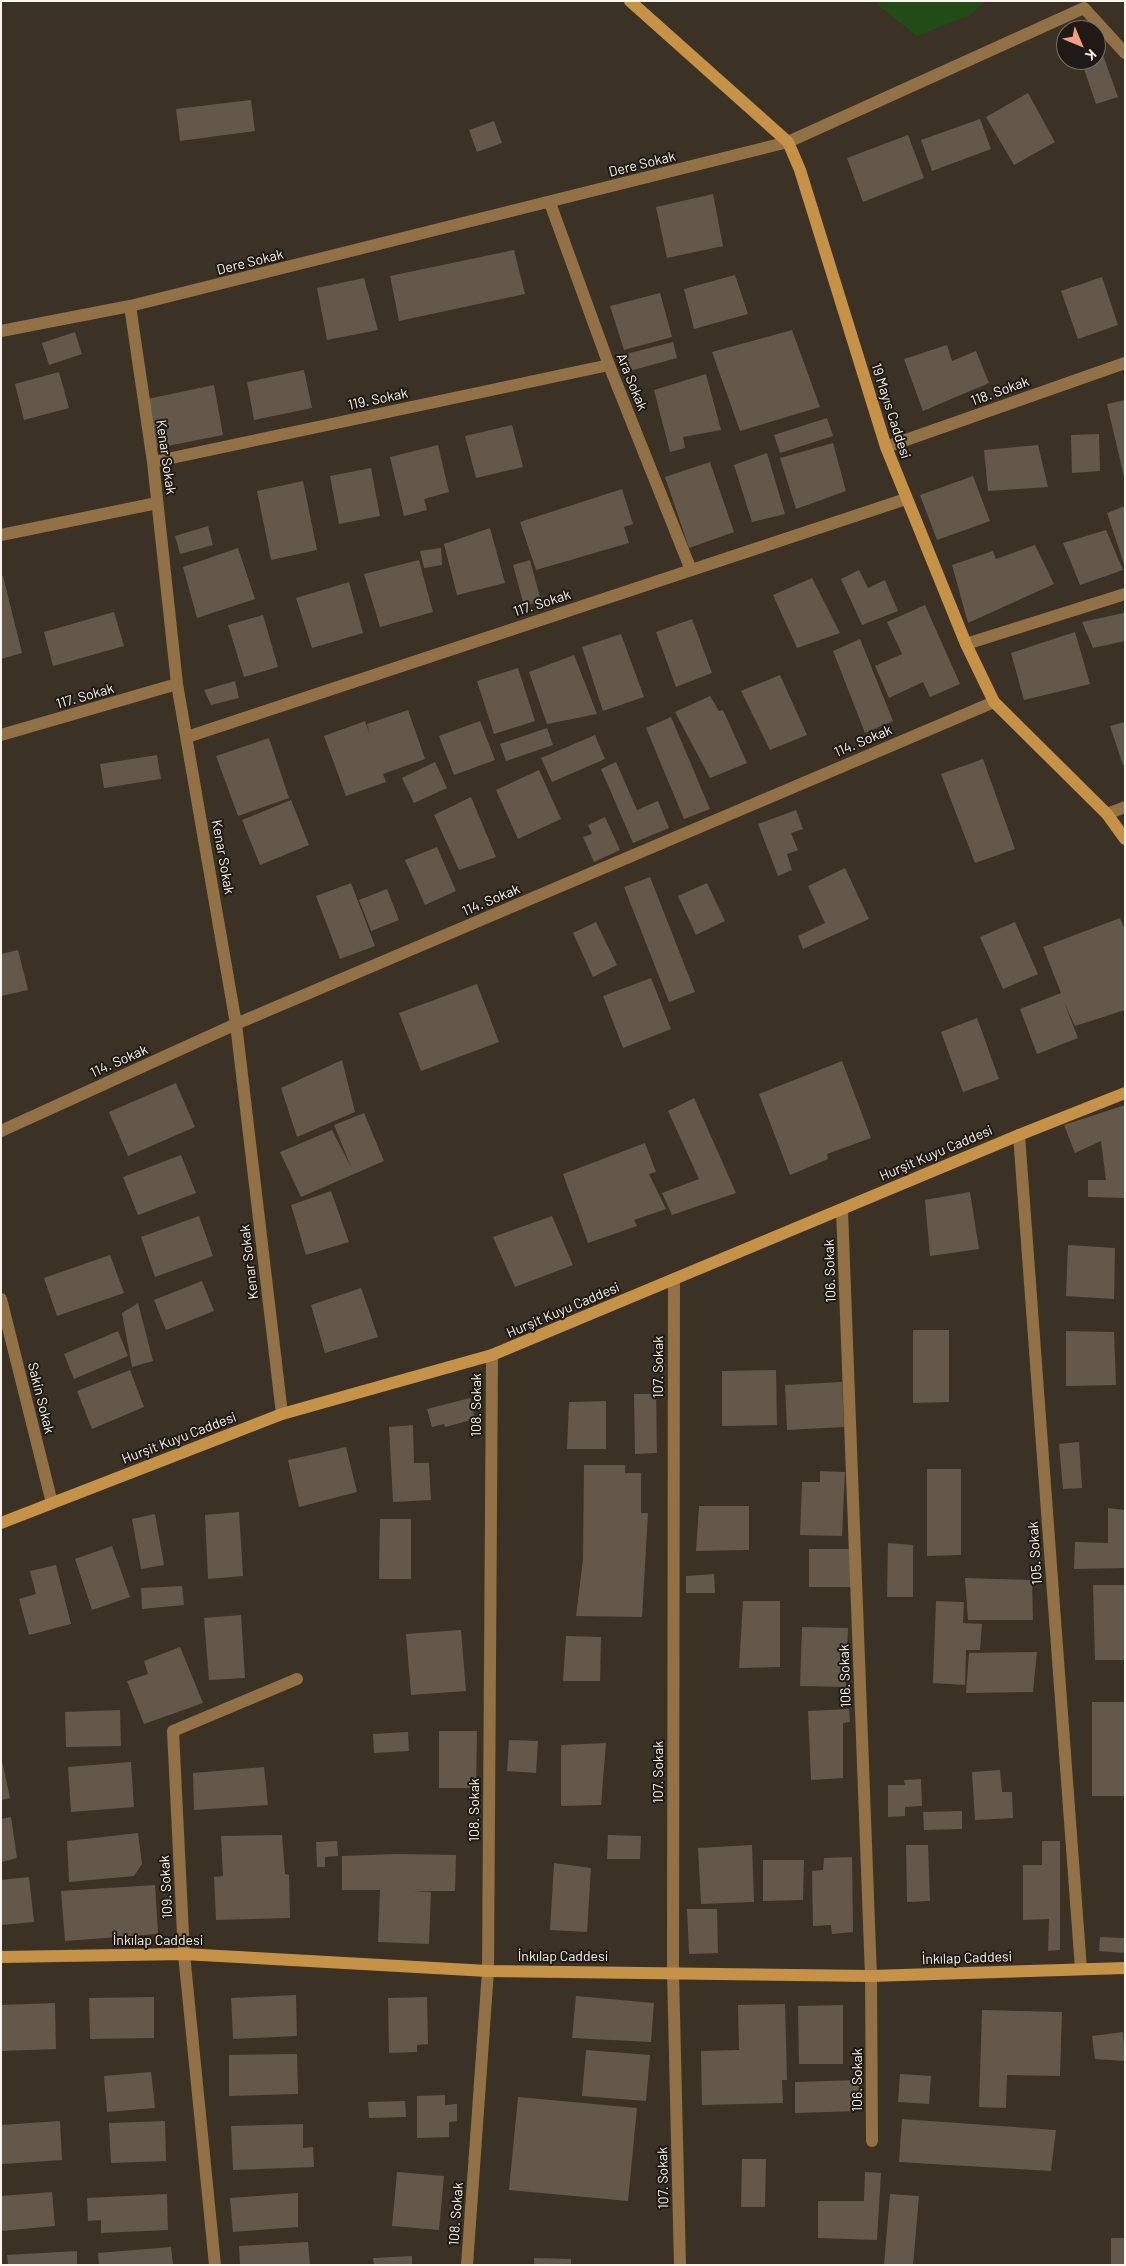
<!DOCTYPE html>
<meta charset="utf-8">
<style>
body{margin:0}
#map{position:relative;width:1126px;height:2266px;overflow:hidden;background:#3c3125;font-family:Barlow,sans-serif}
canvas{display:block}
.frame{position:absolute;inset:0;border:2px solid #fbf4ec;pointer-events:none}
.north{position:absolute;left:1056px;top:20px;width:50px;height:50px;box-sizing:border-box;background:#1f1a15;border:1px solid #77716b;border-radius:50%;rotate:135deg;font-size:14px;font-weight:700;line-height:20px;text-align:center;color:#fbf4ec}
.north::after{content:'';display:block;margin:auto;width:18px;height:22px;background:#f49e8a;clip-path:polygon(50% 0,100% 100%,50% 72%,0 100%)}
</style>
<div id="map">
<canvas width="1126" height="2266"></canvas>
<div class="frame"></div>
<div class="north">K</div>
</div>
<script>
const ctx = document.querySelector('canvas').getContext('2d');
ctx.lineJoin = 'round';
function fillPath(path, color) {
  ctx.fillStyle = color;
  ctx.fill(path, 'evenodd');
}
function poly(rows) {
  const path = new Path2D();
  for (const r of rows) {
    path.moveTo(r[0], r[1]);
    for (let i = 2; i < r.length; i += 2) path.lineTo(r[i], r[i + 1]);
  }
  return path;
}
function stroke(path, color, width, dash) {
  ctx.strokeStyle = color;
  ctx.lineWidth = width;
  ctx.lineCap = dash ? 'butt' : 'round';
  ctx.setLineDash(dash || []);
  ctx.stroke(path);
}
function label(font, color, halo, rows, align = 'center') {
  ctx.font = font + ' Barlow,sans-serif';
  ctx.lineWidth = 4;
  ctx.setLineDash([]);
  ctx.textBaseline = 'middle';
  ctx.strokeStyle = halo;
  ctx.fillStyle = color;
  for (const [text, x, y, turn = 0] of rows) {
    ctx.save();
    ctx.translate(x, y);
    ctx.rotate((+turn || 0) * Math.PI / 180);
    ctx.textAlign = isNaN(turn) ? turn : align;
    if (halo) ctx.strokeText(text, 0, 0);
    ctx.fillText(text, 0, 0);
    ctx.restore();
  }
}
fillPath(poly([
 [876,1,986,1,970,15,917,36,879,6]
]), '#224c15');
fillPath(poly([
 [1098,41,1118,97,1096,104,1081,60,1096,60,1096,42],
 [1028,93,1055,142,1014,165,986,117],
 [251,100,255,131,180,141,176,109],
 [980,119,991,149,932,171,921,140],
 [494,121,502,143,477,152,469,130],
 [908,135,924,178,863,202,847,158],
 [713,194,723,246,667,258,656,207],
 [514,250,525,294,399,321,390,276],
 [735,275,748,314,694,329,684,289],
 [1102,277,1118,325,1078,339,1061,291],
 [364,278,378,330,327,340,317,288],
 [660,293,672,337,624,350,610,306],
 [792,330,820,407,740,431,712,352],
 [75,332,82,354,49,365,42,343],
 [673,342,677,358,630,371,626,354],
 [947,345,952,361,976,351,989,383,923,411,904,359],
 [304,370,312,408,254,420,247,382],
 [59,372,69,408,24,420,15,384],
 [706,374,721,430,683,437,685,448,670,452,654,390],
 [214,385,223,435,157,448,147,399],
 [1125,400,1125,477,1124,477,1107,404],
 [827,418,833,436,780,453,774,435],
 [512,425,523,467,476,478,465,436],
 [1099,434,1100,471,1072,473,1071,435],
 [833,443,846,491,796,509,780,458],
 [438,445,449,492,424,499,427,510,404,516,390,457],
 [1038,445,1048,487,988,491,984,450],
 [767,453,785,514,752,522,734,465],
 [710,462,734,532,689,548,665,477],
 [371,468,380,516,339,524,330,476],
 [973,476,990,521,937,540,920,495],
 [303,481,317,550,271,560,257,491],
 [622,489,633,524,624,527,629,543,536,570,520,522],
 [1125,506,1125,564,1124,564,1107,513],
 [208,526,213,545,180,554,175,536],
 [490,528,505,583,457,595,444,544],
 [1106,530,1123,570,1080,585,1063,543],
 [1035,545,1054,584,968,623,952,565,993,551,996,559],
 [238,548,255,599,197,618,183,567],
 [441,548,442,565,424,568,420,551],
 [419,560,433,612,380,627,364,574],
 [530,560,541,601,524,606,513,565],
 [859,570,868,588,885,580,898,611,862,625,841,579],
 [1,576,3,576,22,653,1,659],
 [812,578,840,633,797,648,773,595],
 [349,582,363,633,312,648,296,598],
 [925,605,960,684,930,697,923,682,889,698,875,666,902,654,887,622],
 [114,612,124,646,53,666,44,632],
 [1124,613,1125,641,1093,648,1082,622],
 [263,615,278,667,244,677,228,625],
 [692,619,712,673,676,687,656,632],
 [1075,632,1090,684,1024,700,1011,653],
 [621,634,644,697,603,711,582,647],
 [860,639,893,721,865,733,833,651],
 [574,655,597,714,547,724,529,672],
 [518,668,535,721,494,734,477,681],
 [780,675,807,735,770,750,741,691],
 [235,681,239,698,211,705,204,690],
 [710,696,719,711,723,710,747,763,710,778,675,712],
 [408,710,425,759,383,774,386,782,346,796,324,736,365,721,370,735,367,724],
 [671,717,710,809,684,819,646,728],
 [480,721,495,760,454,775,439,736],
 [1125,722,1125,764,1123,765,1110,726],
 [547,728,553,745,506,761,500,744],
 [595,735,605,759,552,782,541,758],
 [269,738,289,798,238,816,216,756],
 [157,755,161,779,104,788,100,764],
 [983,759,1015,849,975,863,941,774],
 [435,762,447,788,414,803,402,778],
 [616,762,637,810,658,801,669,828,633,843,601,769],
 [539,770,561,819,518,839,496,790],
 [471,797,496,857,459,870,434,815],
 [291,800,309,845,260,865,242,820],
 [796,810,803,829,791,833,798,850,787,854,792,870,778,876,758,824],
 [605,817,620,850,594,862,583,837,592,834,588,825],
 [437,847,456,891,425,905,405,860],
 [845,868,869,919,803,949,798,936,825,923,808,886],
 [650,877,695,992,669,1002,624,887],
 [351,883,375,946,340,959,316,896],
 [707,883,725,921,696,935,678,896],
 [387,889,399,920,371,931,359,900],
 [1120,918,1125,930,1125,1010,1075,1026,1064,1002,1078,1038,1037,1054,1020,1009,1061,993,1043,947],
 [596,922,617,965,593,977,573,933],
 [1015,922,1038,974,1003,989,980,937],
 [18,950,28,990,1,996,1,954],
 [651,978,671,1029,623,1048,603,996],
 [477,984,499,1042,421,1071,399,1013],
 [977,1018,999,1079,963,1092,941,1032],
 [342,1060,355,1112,297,1137,281,1088],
 [842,1061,871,1138,827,1154,828,1159,790,1175,759,1094],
 [176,1083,195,1127,128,1156,109,1112],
 [694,1098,736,1193,672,1215,662,1193,699,1179,668,1111],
 [1125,1105,1125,1198,1088,1197,1088,1180,1106,1180,1101,1141,1075,1153,1064,1125],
 [364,1113,384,1161,301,1197,280,1152,332,1130,351,1167,334,1125],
 [645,1143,656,1172,649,1174,666,1209,634,1220,637,1226,588,1243,563,1174],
 [181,1155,196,1193,138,1215,123,1177],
 [331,1191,349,1242,306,1255,291,1205],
 [970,1192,979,1249,930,1256,925,1200],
 [199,1216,213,1256,155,1277,141,1237],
 [552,1216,573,1265,515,1287,493,1237],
 [1068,1245,1115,1248,1114,1299,1066,1296],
 [110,1255,124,1293,57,1316,44,1278],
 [202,1281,214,1311,166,1330,154,1300],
 [361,1288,378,1337,325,1353,311,1305],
 [138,1303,153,1361,132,1367,122,1313],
 [913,1330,949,1330,949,1402,913,1403],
 [118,1331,128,1356,74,1379,64,1354],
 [1066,1331,1114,1332,1116,1385,1066,1386],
 [130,1370,144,1407,92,1429,77,1391],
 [776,1370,777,1425,722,1426,722,1371],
 [842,1382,844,1427,787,1430,785,1385],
 [634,1394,656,1394,657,1453,635,1454],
 [470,1398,475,1419,445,1427,444,1424,432,1427,427,1409],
 [606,1401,606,1449,567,1449,569,1402],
 [413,1425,414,1463,429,1463,431,1500,393,1502,389,1427],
 [1079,1442,1082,1488,1063,1489,1059,1444],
 [346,1447,357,1492,299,1507,288,1460],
 [584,1465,625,1465,625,1473,641,1473,641,1513,648,1513,642,1617,576,1616,583,1559],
 [927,1469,961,1469,961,1555,927,1556],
 [820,1471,845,1472,842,1536,800,1535,802,1482,820,1482],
 [699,1506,749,1506,749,1550,696,1551],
 [1108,1508,1125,1510,1125,1568,1074,1569,1075,1542,1108,1543],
 [239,1512,243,1576,208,1579,205,1515],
 [155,1514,164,1565,141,1569,132,1519],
 [380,1519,411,1519,411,1579,379,1579],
 [888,1543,913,1545,913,1597,887,1597],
 [112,1546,130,1597,92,1610,75,1559],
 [809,1549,853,1549,853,1587,809,1587],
 [56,1565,71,1624,29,1635,19,1599,36,1594,30,1571],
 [714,1574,715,1593,686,1593,686,1576],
 [965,1578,1032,1580,1033,1620,968,1620],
 [1093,1585,1125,1585,1125,1660,1095,1660],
 [182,1586,184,1605,142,1609,141,1588],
 [743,1601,780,1601,780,1667,739,1668],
 [936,1601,964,1602,963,1623,982,1624,980,1650,966,1650,965,1685,933,1683],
 [241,1615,245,1678,209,1680,204,1618],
 [802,1627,848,1628,846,1687,800,1686],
 [461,1630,466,1691,411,1695,406,1634],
 [566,1636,601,1637,600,1681,563,1681],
 [180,1647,203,1703,144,1724,127,1681,148,1674,144,1661],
 [1037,1652,1033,1692,966,1693,969,1653],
 [1092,1702,1125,1702,1125,1796,1092,1796],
 [849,1709,850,1722,843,1723,843,1778,811,1780,808,1711],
 [120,1710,121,1746,66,1747,65,1712],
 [439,1731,477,1731,476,1788,439,1788],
 [408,1732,409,1751,374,1753,373,1734],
 [509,1740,538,1741,536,1773,507,1771],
 [606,1743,601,1805,561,1806,561,1745],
 [1,1756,10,1798,1,1800],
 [131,1762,134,1807,71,1812,68,1767],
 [264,1767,268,1805,194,1810,193,1773],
 [1000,1770,1002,1792,1012,1792,1013,1818,975,1820,972,1772],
 [921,1779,922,1806,905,1807,905,1816,888,1817,888,1785,905,1785,904,1780],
 [962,1811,962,1829,924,1830,923,1812],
 [11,1817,17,1858,1,1862,1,1819],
 [138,1833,142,1864,134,1876,69,1882,67,1841],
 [282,1835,285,1874,289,1875,290,1918,216,1920,214,1877,223,1876,221,1836],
 [608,1835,641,1836,640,1859,607,1859],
 [337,1841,338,1856,325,1857,325,1867,317,1867,316,1842],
 [1042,1841,1060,1841,1060,1950,1048,1951,1049,1919,1023,1920,1023,1865,1042,1865],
 [752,1845,754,1902,701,1904,698,1848],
 [906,1845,928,1845,930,1901,907,1902],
 [397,1854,456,1855,455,1891,413,1891,431,1892,429,1944,378,1942,380,1890,342,1890,342,1856],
 [852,1857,853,1932,832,1934,831,1925,813,1926,812,1871,823,1870,824,1858],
 [763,1860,804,1860,803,1900,763,1901],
 [554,1863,591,1868,587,1932,550,1930],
 [29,1877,34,1922,1,1925,1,1880],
 [155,1885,158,1934,65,1941,61,1891],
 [687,1909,717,1909,718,1953,689,1954],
 [1100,1937,1125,1938,1125,1953,1099,1951],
 [296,1995,297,2036,233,2039,231,1998],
 [576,1996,654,2003,651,2042,572,2038],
 [154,1997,154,2038,90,2039,89,1998],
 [427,1997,428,2044,417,2045,417,2052,389,2053,388,1998],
 [55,2003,56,2049,1,2051,1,2005],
 [785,2004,787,2080,782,2080,783,2103,702,2105,701,2051,739,2050,738,2005],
 [843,2005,843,2064,799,2064,798,2006],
 [982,2010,1062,2012,1060,2076,1007,2075,1006,2108,979,2107],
 [1123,2032,1125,2061,1095,2059,1092,2036],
 [586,2050,650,2055,646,2101,582,2096],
 [297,2054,298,2094,229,2096,229,2055],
 [151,2072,155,2108,107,2112,104,2076],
 [900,2074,931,2076,929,2104,898,2102],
 [859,2080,860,2111,795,2113,795,2082],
 [445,2095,445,2105,457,2104,457,2121,449,2122,449,2137,417,2138,417,2096],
 [518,2097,637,2108,628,2201,509,2190],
 [405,2101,406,2117,369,2118,368,2102],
 [902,2119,1056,2130,1051,2171,899,2162],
 [60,2121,62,2160,2,2164,1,2125],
 [165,2121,166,2161,111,2163,109,2123],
 [303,2124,303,2148,313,2147,314,2167,233,2170,231,2126],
 [742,2159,766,2159,765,2207,741,2207],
 [397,2172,444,2176,439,2230,392,2226],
 [865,2172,881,2173,877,2240,818,2238,818,2201,864,2201],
 [52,2192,55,2226,1,2231,1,2196],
 [298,2193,298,2227,233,2232,230,2198],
 [167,2194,168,2230,101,2233,101,2220,88,2221,87,2198],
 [890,2194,919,2196,913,2265,884,2265],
 [1111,2238,1125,2238,1125,2265,1111,2265],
 [308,2242,310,2265,240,2265,239,2246],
 [171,2247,173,2265,99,2265,98,2253],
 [77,2251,77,2265,8,2265,7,2255],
 [412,2256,412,2265,374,2265,373,2258],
 [534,2258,571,2259,571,2265,534,2265]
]), '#64584b');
stroke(poly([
 [550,203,609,365,691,570],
 [130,306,153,462,177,684,236,1024,282,1414],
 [1,331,130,306,788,142,1084,8,1125,53],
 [886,447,1125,363],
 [153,462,609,365],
 [1,535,157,503],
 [966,644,1125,594],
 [1,735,177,684],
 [187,737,906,499],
 [1107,814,1125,807],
 [1,1131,236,1024,994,702],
 [1019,1135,1081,1969],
 [842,1210,871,1976,872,2141],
 [674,1280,673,1972,680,2265],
 [1,1299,52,1503],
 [215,2265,184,1954,173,1731,297,1679],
 [467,2265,488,1971,492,1355]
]), '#917145', 12);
stroke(poly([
 [630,1,788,142,800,170,886,447,966,644,994,702,1107,814,1125,839],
 [1,1523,282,1414,492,1355,1019,1135,1125,1093],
 [1,1957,184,1954,488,1971,871,1976,1125,1968]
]), '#c69248', 12);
label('14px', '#fbf4ec', '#1f1a15', [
 ["Dere Sokak",642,164,-14],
 ["Dere Sokak",250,262,-14],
 ["Ara Sokak",632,382,68],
 ["118. Sokak",1000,391,-20],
 ["119. Sokak",378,399,-12],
 ["19 Mayıs Caddesi",891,411,72],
 ["Kenar Sokak",166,457,82],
 ["117. Sokak",542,603,-18],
 ["117. Sokak",85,696,-16],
 ["114. Sokak",863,741,-23],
 ["Kenar Sokak",223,857,80],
 ["114. Sokak",491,900,-23],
 ["114. Sokak",119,1061,-24],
 ["Hurşit Kuyu Caddesi",936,1153,-23],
 ["Kenar Sokak",249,1262,-97],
 ["106. Sokak",830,1271,-92],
 ["Hurşit Kuyu Caddesi",563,1310,-23],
 ["107. Sokak",658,1367,-90],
 ["Sakin Sokak",41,1398,76],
 ["108. Sokak",476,1405,-90],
 ["Hurşit Kuyu Caddesi",179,1438,-21],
 ["105. Sokak",1035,1553,-94],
 ["106. Sokak",845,1676,-92],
 ["107. Sokak",658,1772,-90],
 ["108. Sokak",474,1810,-90],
 ["109. Sokak",166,1887,-93],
 ["İnkılap Caddesi",158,1940],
 ["İnkılap Caddesi",563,1956],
 ["İnkılap Caddesi",967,1958,-2],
 ["106. Sokak",857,2080,-90],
 ["107. Sokak",663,2178,-91],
 ["108. Sokak",456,2214,-86]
]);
</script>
